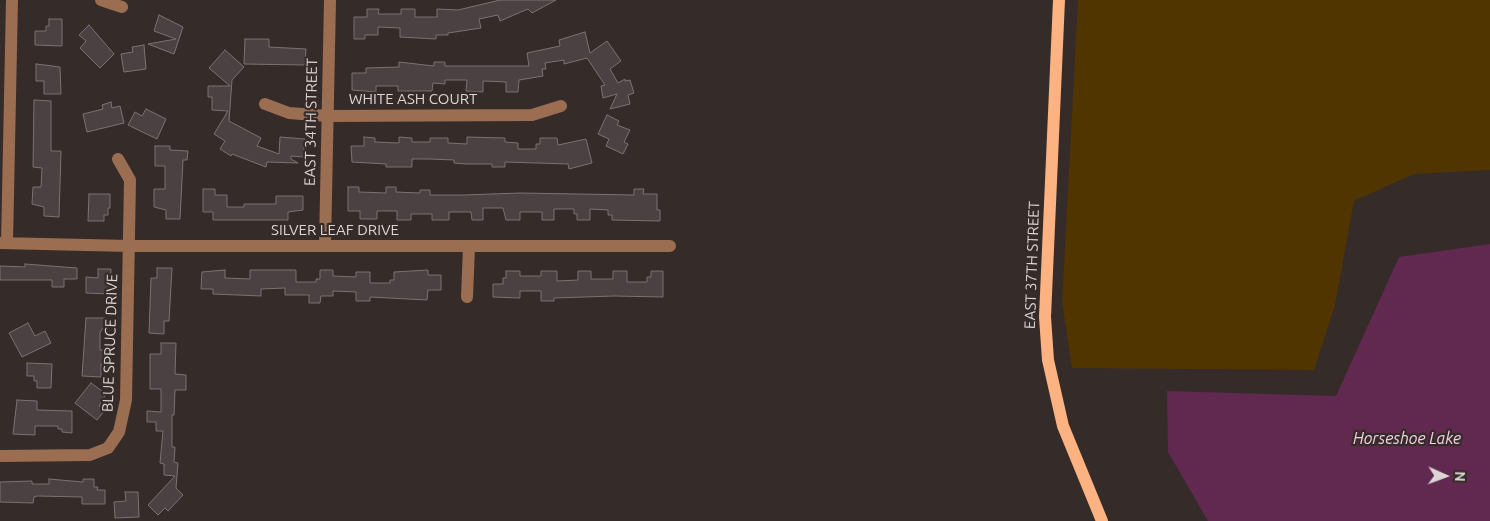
<!DOCTYPE html>
<style>
body{margin:0}
#map{position:relative;width:1490px;height:521px;overflow:hidden;background:#352b29;font-family:Ubuntu,sans-serif}
canvas{display:block}
.north{position:absolute;left:1420px;top:451px;width:50px;height:50px;-webkit-text-stroke:4px #352b29;paint-order:stroke;rotate:92deg;font-size:14px;font-weight:700;line-height:20px;text-align:center;color:#dcd6d5}
.north::after{content:'';display:block;margin:auto;width:18px;height:22px;background:#dcd6d5;clip-path:polygon(50% 0,100% 100%,50% 72%,0 100%)}
</style>
<div id="map">
<canvas width="1490" height="521"></canvas>
<div class="north">N</div>
</div>
<script>
const ctx = document.querySelector('canvas').getContext('2d');
ctx.lineJoin = 'round';
function fillPath(path, color) {
  ctx.fillStyle = color;
  ctx.fill(path, 'evenodd');
}
function poly(rows) {
  const path = new Path2D();
  for (const r of rows) {
    path.moveTo(r[0], r[1]);
    for (let i = 2; i < r.length; i += 2) path.lineTo(r[i], r[i + 1]);
  }
  return path;
}
function stroke(path, color, width, dash) {
  ctx.strokeStyle = color;
  ctx.lineWidth = width;
  ctx.lineCap = dash ? 'butt' : 'round';
  ctx.setLineDash(dash || []);
  ctx.stroke(path);
}
function label(font, color, halo, rows, align = 'center') {
  ctx.font = font + ' Ubuntu,sans-serif';
  ctx.lineWidth = 4.5;
  ctx.setLineDash([]);
  ctx.textBaseline = 'middle';
  ctx.strokeStyle = halo;
  ctx.fillStyle = color;
  for (const [text, x, y, turn = 0] of rows) {
    ctx.save();
    ctx.translate(x, y);
    ctx.rotate((+turn || 0) * Math.PI / 180);
    ctx.textAlign = isNaN(turn) ? turn : align;
    if (halo) ctx.strokeText(text, 0, 0);
    ctx.fillText(text, 0, 0);
    ctx.restore();
  }
}
fillPath(poly([
 [1078,0,1490,0,1490,170,1414,174,1354,201,1335,305,1314,370,1072,368,1062,302]
]), '#503500');
fillPath(poly([
 [1490,244,1490,521,1208,521,1168,452,1167,391,1336,396,1399,257]
]), '#612850');
const building = poly([
 [500,0,556,0,532,13,528,9,500,21,498,15,479,19,481,28,448,33,448,35,436,35,436,39,400,37,400,28,378,27,378,35,365,35,365,39,354,39,354,17,367,17,367,9,379,9,378,14,401,14,401,9,415,9,415,17,437,17,437,9,458,10,500,0],
 [159,15,183,27,174,54,148,44,176,39,154,31,159,15],
 [49,19,62,19,62,46,35,45,35,31,46,31,46,26,49,26,49,19],
 [89,25,114,54,100,68,80,48,86,41,79,35,89,25],
 [585,32,590,53,607,41,621,61,610,69,618,83,625,79,625,81,630,80,634,93,628,95,630,104,610,109,617,94,603,98,601,86,605,85,587,58,564,64,564,60,545,63,546,69,542,69,543,76,519,80,518,92,506,92,506,82,483,81,483,92,466,91,467,80,445,80,445,84,433,83,432,91,398,91,398,86,376,86,376,92,352,90,352,73,366,73,366,68,399,67,399,62,434,66,434,62,445,62,445,66,529,66,527,53,560,46,559,40,585,32],
 [245,39,269,39,269,47,306,49,305,65,244,64,245,39],
 [144,45,146,69,124,72,121,54,133,52,132,47,144,45],
 [225,50,244,67,232,80,229,121,261,138,257,146,279,154,280,137,305,139,303,157,291,156,291,159,298,163,267,162,266,167,232,154,231,156,220,149,225,141,214,134,228,111,212,110,212,97,208,97,208,86,230,86,209,68,225,50],
 [36,64,60,67,61,94,44,94,44,81,36,81,36,64],
 [34,100,51,101,51,151,61,151,59,217,44,216,44,207,32,204,33,187,41,187,42,168,33,167,34,100],
 [111,102,112,108,120,106,124,123,87,132,83,114,103,109,102,105,111,102],
 [146,109,166,119,157,139,128,125,135,112,142,116,146,109],
 [607,115,619,121,617,125,630,130,624,142,628,144,623,154,606,146,609,139,598,134,607,115],
 [364,137,375,138,375,142,399,143,399,137,412,138,412,142,430,142,430,138,448,138,448,143,467,144,467,137,505,138,505,142,518,143,518,149,536,149,536,144,540,144,540,138,557,138,558,145,586,139,592,163,569,169,568,164,505,162,505,167,492,167,492,164,466,164,454,163,454,160,430,159,412,159,412,167,386,167,386,164,352,162,351,146,364,146,364,137],
 [155,146,170,146,170,150,188,151,187,160,183,160,180,219,166,219,166,210,154,207,154,189,165,189,165,166,155,166,155,146],
 [348,187,359,187,359,192,386,193,386,187,396,187,396,192,420,193,420,190,430,190,430,195,464,195,520,193,634,195,634,189,644,189,643,194,657,194,657,210,660,210,660,221,612,220,612,215,608,215,608,210,590,209,590,220,577,220,577,214,574,214,574,209,554,209,554,220,542,220,542,212,520,212,520,220,506,220,503,208,483,208,483,220,472,220,471,212,449,212,449,220,432,220,432,214,411,214,411,220,397,220,397,211,377,211,377,219,360,219,360,211,348,211,348,187],
 [203,189,215,189,215,195,227,195,227,207,244,207,244,204,276,204,276,196,303,196,303,210,288,212,288,220,213,220,213,212,203,212,203,189],
 [89,194,110,194,110,208,108,208,108,215,104,215,104,221,88,221,89,194],
 [25,264,77,268,77,279,64,279,64,287,52,287,52,280,0,280,0,266,25,267,25,264],
 [157,268,172,268,169,321,164,321,164,334,149,333,151,278,157,278,157,268],
 [98,269,111,269,110,294,86,293,86,277,98,278,98,269],
 [225,270,225,278,250,279,250,270,296,270,296,282,316,282,316,279,320,279,320,270,333,270,333,276,356,277,356,272,370,272,370,283,390,283,390,280,394,280,394,272,428,270,428,275,441,275,441,290,428,290,427,300,370,297,370,301,356,301,356,292,333,291,333,296,321,296,320,303,309,303,309,295,285,295,285,288,261,289,261,296,213,294,213,289,201,289,202,272,225,270],
 [506,271,520,271,520,276,541,276,541,271,557,271,557,281,578,280,578,271,591,271,591,279,613,279,613,271,627,271,627,282,647,282,647,277,651,277,651,271,663,271,663,297,614,296,554,298,554,301,541,301,541,291,520,291,520,298,493,297,493,284,503,284,503,278,506,278,506,271],
 [86,318,105,318,105,329,102,329,100,333,100,350,106,350,105,364,101,364,101,377,82,376,86,318],
 [28,323,35,336,45,331,51,343,22,357,9,333,28,323],
 [161,343,176,343,175,374,186,375,186,390,175,390,174,415,172,415,172,447,175,447,174,462,178,463,176,488,183,495,168,511,165,508,158,515,148,505,175,476,164,475,164,464,160,463,163,431,156,431,156,422,147,422,147,411,161,412,161,389,150,389,150,354,161,354,161,343],
 [27,363,52,364,51,388,37,388,37,381,34,381,34,376,27,376,27,363],
 [91,383,106,394,99,406,105,410,97,420,75,403,91,383],
 [17,400,37,401,37,410,72,411,72,433,62,432,62,429,58,429,58,426,35,426,35,435,13,434,17,400],
 [49,479,83,482,83,479,94,479,94,487,98,487,97,490,105,490,105,504,82,504,82,497,37,496,34,497,33,503,0,502,0,482,32,481,32,484,49,484,49,479],
 [125,492,138,492,139,517,115,518,114,502,126,501,125,492]
]);
fillPath(building, '#4b4143');
stroke(building, '#7d7174', 1);
stroke(poly([
 [101,0,122,7],
 [265,104,289,113,327,116,532,115,561,106],
 [0,243,129,246,670,246],
 [7,243,12,0],
 [325,245,330,0],
 [467,297,469,247],
 [0,456,90,455,108,448,119,432,126,400,130,180,118,159]
]), '#9b6e51', 12);
stroke(poly([
 [1059,0,1045,317,1048,360,1063,426,1102,521]
]), '#fdb282', 12);
label('15px', '#dcd6d5', '#352b29', [
 ["WHITE ASH COURT",413,99],
 ["EAST 34TH STREET",311,122,-89],
 ["SILVER LEAF DRIVE",335,230],
 ["EAST 37TH STREET",1032,265,-88],
 ["BLUE SPRUCE DRIVE",110,343,-88]
]);
label('italic 16px', '#f4cfe6', '#352b29', [
 ["Horseshoe Lake",1407,439]
]);
</script>
